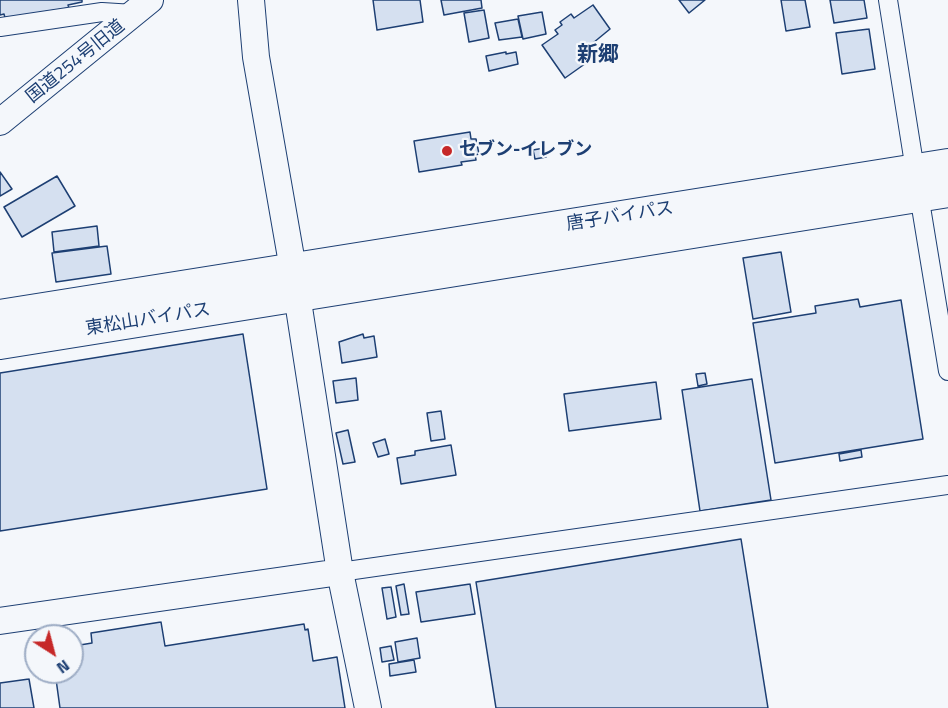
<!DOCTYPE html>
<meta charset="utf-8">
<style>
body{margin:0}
#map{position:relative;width:948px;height:708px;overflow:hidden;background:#f4f7fb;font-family:"Titillium Web",sans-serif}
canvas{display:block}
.north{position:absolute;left:24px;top:624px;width:60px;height:60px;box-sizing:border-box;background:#f4f7fb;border:2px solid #9eadc5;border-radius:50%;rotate:144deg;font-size:16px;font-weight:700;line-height:24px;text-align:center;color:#1d3f73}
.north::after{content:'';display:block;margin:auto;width:21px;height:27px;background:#c62828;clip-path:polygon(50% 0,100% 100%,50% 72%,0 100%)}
</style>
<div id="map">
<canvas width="948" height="708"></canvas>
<div class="north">N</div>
</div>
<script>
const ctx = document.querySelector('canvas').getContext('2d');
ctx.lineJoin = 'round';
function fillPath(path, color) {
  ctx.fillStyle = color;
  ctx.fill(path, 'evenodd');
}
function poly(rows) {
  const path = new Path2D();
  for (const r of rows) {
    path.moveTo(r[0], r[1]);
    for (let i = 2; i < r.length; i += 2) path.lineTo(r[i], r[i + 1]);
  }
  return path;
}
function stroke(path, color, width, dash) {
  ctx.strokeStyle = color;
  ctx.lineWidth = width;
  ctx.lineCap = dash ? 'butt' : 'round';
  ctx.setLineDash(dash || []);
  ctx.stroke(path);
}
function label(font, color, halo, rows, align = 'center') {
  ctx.font = font + ' "Titillium Web","Noto Sans JP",sans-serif';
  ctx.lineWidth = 4.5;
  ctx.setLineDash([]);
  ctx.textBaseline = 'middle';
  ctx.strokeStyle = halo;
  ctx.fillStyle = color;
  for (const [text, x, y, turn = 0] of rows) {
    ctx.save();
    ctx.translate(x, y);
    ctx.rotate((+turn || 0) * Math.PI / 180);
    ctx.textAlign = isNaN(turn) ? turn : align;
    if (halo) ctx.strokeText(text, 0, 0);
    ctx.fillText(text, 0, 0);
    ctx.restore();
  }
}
const building = poly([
 [0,0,82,0,82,2,68,5,69,8,5,18,4,14,0,15,0,0],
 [373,0,420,0,423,22,377,30,373,0],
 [441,0,481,0,482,8,444,15,441,0],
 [679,0,705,0,689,13,679,0],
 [781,0,805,0,810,27,786,31,781,0],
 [830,0,864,0,867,18,834,23,830,0],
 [593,5,610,29,582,52,589,61,565,78,542,45,558,34,555,30,562,25,560,22,571,14,574,18,593,5],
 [484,10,489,38,469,42,464,13,484,10],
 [542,12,546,34,523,39,518,16,542,12],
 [518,19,522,37,499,40,495,23,518,19],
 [869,29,875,69,842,74,836,33,869,29],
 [506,52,506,54,516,52,518,64,489,71,486,56,506,52],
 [470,132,471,139,476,139,479,154,475,155,476,160,461,162,462,165,419,172,414,141,470,132],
 [544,148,546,157,535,159,533,150,544,148],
 [0,172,12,189,0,196,0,172],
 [57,176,75,206,22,237,4,207,57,176],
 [97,226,99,246,54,252,52,232,97,226],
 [107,246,111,274,56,282,52,253,107,246],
 [781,252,791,312,753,319,743,258,781,252],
 [858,299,860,307,901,300,923,439,775,463,753,323,816,313,815,306,858,299],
 [243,334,267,489,0,531,0,373,243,334],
 [363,334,364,338,374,336,377,357,342,363,339,342,363,334],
 [705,373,707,384,698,386,696,374,705,373],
 [356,378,358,400,336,403,333,381,356,378],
 [752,379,771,500,700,511,682,390,752,379],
 [656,382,661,419,569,431,564,394,656,382],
 [441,411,445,439,431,441,427,413,441,411],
 [348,430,355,462,343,464,336,433,348,430],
 [385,439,389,454,378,457,373,443,385,439],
 [451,445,456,475,401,484,397,458,415,455,415,451,451,445],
 [861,450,862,457,840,461,839,454,861,450],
 [741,539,768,708,496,708,476,582,741,539],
 [404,584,409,614,401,615,396,586,404,584],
 [470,584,475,614,421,622,416,592,470,584],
 [391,587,396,617,387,619,382,588,391,587],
 [161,622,165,646,304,624,305,630,308,629,313,661,337,657,345,708,60,708,55,672,72,672,72,669,77,668,74,646,92,643,91,633,161,622],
 [417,638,420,658,398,662,395,642,417,638],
 [391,646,394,660,382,662,380,648,391,646],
 [414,660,416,672,390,676,389,664,414,660],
 [29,679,34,708,0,708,0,683,29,679]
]);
fillPath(building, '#d5e0f0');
stroke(building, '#1d3f73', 1.5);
const street = poly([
 [888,0,915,170],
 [0,27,102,12,134,14],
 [919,195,948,371],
 [340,572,948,485]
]);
const secondary = poly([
 [251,0,256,57,293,269,340,572,368,708],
 [0,122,150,0],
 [0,621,340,572]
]);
const highway = poly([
 [0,316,948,165],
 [0,343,948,191]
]);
stroke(street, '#1d3f73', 20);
stroke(secondary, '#1d3f73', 28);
stroke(highway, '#1d3f73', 34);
stroke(street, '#f4f7fb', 18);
stroke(secondary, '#f4f7fb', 26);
stroke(highway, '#f4f7fb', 32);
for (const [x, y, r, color] of [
 [447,151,6,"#c62828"]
]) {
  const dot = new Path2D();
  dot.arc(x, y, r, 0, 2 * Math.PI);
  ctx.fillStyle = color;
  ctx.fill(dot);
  stroke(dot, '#f4f7fb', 2);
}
label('18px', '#1d3f73', '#f4f7fb', [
 ["国道254号旧道",76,62,-39],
 ["唐子バイパス",620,217,-9],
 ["東松山バイパス",148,320,-9]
]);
label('bold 18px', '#1d3f73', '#f4f7fb', [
 ["セブン-イレブン",459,151]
], 'left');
label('bold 21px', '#1d3f73', '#f4f7fb', [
 ["新郷",598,56]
]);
</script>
